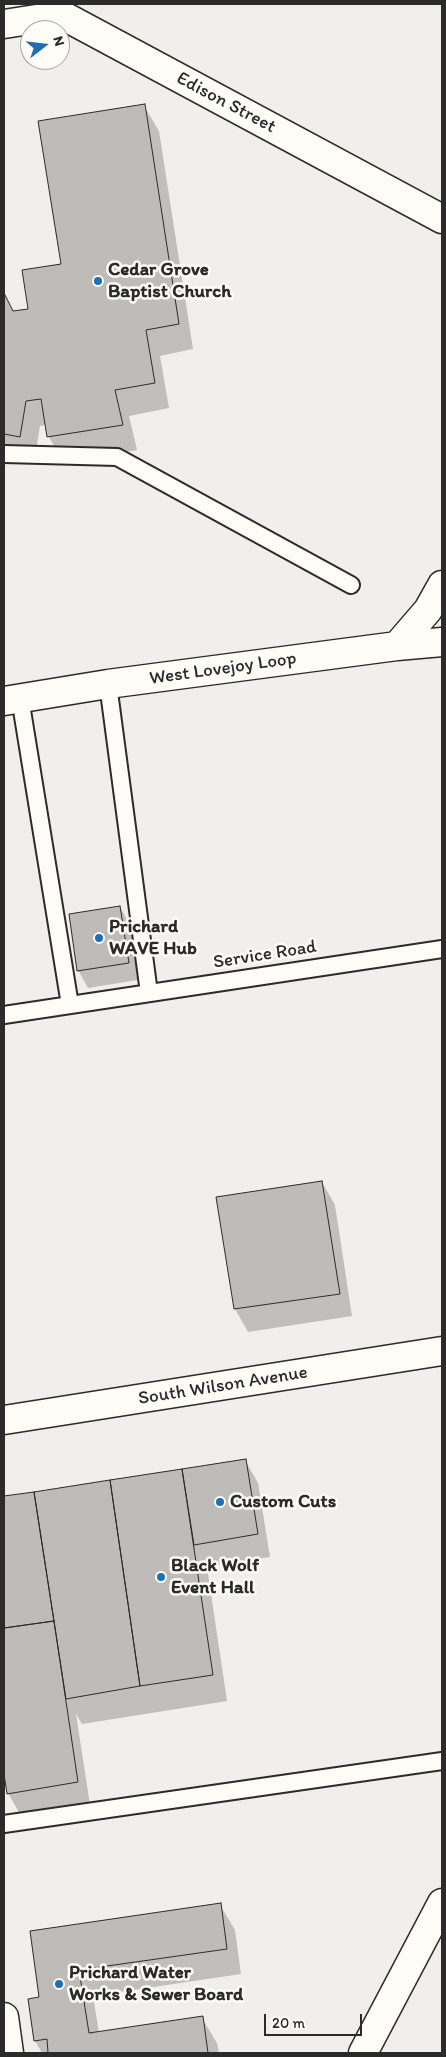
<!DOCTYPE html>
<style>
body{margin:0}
#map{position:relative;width:446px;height:2057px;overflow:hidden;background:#f0efeb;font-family:Itim,sans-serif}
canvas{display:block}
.frame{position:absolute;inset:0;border:5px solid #2b2b2b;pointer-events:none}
.north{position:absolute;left:20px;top:20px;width:50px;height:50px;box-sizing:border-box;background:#fdfcf7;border:1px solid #a9a8a5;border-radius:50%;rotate:74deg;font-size:14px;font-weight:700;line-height:20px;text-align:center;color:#2b2b2b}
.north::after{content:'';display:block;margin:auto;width:18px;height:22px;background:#1f6fb2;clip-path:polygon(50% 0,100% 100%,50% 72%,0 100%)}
.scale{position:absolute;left:264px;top:2014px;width:98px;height:22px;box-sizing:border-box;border:2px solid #2b2b2b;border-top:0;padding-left:6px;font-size:15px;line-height:18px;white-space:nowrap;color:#2b2b2b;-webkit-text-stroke:4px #fdfcf7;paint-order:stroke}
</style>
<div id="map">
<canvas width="446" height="2057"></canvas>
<div class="frame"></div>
<div class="north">N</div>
<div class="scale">20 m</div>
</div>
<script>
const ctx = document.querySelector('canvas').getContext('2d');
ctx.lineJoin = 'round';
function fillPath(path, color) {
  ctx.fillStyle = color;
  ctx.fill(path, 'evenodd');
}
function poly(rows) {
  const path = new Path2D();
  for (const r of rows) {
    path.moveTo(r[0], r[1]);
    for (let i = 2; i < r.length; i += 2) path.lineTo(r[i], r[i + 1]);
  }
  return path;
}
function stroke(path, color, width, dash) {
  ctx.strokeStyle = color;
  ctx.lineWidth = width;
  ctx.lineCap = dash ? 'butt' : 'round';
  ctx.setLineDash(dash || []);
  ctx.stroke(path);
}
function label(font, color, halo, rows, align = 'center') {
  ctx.font = font + ' Itim,sans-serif';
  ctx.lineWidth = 5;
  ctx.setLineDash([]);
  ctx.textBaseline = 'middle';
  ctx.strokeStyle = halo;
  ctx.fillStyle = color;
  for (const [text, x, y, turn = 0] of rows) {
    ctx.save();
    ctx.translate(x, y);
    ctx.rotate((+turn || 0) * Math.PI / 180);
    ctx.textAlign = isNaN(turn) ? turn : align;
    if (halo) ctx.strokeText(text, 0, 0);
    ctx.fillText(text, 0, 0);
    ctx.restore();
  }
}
fillPath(poly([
 [144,106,159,131,193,349,160,356,169,408,129,416,137,450,63,463,49,437,47,425,40,426,34,462,4,456,4,293,14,312,29,310,62,265],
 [120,907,130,925,138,980,88,988,78,970],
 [322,1182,335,1205,352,1316,248,1332,235,1309,218,1198],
 [245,1460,258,1483,270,1557,207,1567,227,1701,82,1724,76,1714,90,1805,21,1816,8,1793,4,1766,4,1497],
 [220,1905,235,1930,241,1974,93,1996,99,2033,202,2018,217,2043,219,2053,42,2053,35,2041,40,1998,31,1932]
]), '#0003');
const building = poly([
 [145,104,179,324,146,330,155,383,115,390,123,425,47,437,41,399,26,401,20,437,4,434,4,293,13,311,28,309,22,270,61,264,38,121,145,104],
 [120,906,129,963,77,971,69,914,120,906],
 [322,1181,340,1294,234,1309,216,1197,322,1181],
 [246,1459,258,1534,194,1545,182,1469,246,1459],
 [182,1469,213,1675,140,1686,110,1480,182,1469],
 [110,1480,140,1686,66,1699,34,1492,110,1480],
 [34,1492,54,1621,4,1628,4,1496,34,1492],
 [54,1621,78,1782,7,1794,4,1774,4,1628,54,1621],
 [221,1903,227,1949,79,1970,89,2033,203,2016,208,2053,48,2053,47,2039,34,2041,28,1999,39,1997,30,1931,221,1903]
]);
fillPath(building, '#bdbcb8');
stroke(building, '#2b2b2b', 1);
const lane = poly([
 [4,454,117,457,351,585],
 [108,684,149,993],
 [20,698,70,1005],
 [4,1015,442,949],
 [4,1824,442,1761]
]);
const street = poly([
 [4,24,62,15,442,219],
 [397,646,428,610,442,585],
 [4,701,108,684,397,646,442,642],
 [4,2017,9,2053],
 [363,2053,442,1903]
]);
const secondary = poly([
 [4,1420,442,1351]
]);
stroke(lane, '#2b2b2b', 20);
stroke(street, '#2b2b2b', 31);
stroke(secondary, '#2b2b2b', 31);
stroke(lane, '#fdfcf7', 16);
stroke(street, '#fdfcf7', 28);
stroke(secondary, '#fdfcf7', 28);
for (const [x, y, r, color] of [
 [98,281,5,"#1f6fb2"],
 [99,938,5,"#1f6fb2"],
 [220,1502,5,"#1f6fb2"],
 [161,1577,5,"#1f6fb2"],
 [59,1984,5,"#1f6fb2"]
]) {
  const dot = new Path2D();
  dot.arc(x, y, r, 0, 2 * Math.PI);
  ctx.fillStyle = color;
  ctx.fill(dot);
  stroke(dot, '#fdfcf7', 2);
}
label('19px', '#2b2b2b', '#fdfcf7', [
 ["Edison Street",226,103,28],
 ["West Lovejoy Loop",223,669,-8],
 ["Service Road",265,955,-9],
 ["South Wilson Avenue",223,1386,-9]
]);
label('bold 19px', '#2b2b2b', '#fdfcf7', [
 ["Cedar Grove",108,270],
 ["Baptist Church",108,292],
 ["Prichard",109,927],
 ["WAVE Hub",109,949],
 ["Custom Cuts",230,1502],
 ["Black Wolf",171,1566],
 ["Event Hall",171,1588],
 ["Prichard Water",69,1973],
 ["Works & Sewer Board",69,1995]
], 'left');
</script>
